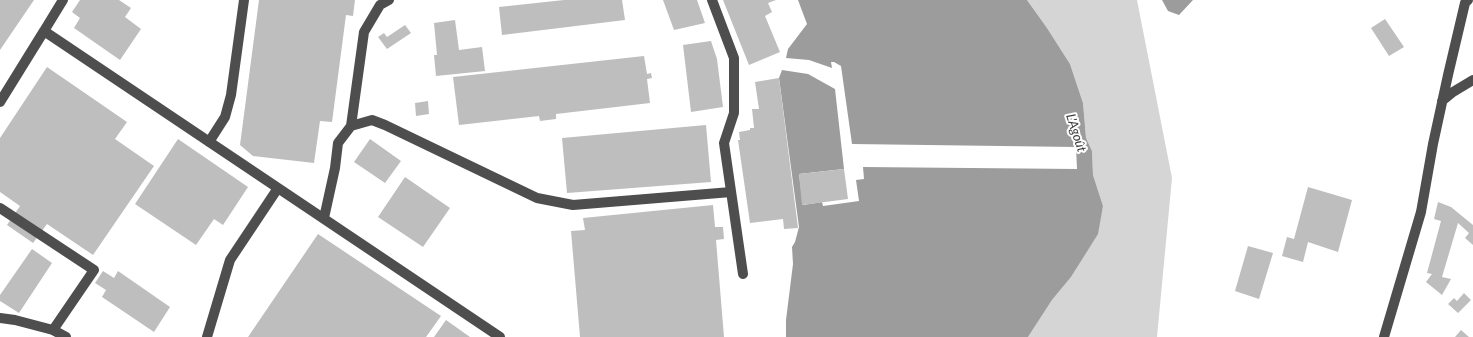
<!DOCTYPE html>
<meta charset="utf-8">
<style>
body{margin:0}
canvas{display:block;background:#fff}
</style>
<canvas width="1473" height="337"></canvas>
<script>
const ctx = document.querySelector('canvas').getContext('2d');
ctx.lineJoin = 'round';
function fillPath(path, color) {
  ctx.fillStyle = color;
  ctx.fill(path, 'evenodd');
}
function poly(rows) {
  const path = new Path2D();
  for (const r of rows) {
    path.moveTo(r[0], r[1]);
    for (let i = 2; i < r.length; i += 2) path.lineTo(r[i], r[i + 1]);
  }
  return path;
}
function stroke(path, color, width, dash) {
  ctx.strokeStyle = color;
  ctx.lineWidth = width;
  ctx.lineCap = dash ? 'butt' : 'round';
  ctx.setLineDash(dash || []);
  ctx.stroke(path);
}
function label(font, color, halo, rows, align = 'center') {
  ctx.font = font + ' Lato,sans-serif';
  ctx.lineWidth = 4;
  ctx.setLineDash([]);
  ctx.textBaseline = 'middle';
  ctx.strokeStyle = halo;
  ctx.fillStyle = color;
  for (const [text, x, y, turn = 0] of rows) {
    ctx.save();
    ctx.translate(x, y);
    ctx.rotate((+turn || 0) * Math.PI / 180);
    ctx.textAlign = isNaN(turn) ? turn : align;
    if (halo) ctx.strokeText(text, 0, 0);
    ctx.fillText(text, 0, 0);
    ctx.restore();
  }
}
fillPath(poly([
 [1027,0,1137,0,1172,178,1157,337,1028,337,1052,300,1071,277,1097,234,1103,206,1093,175,1092,151,1086,138,1083,103,1070,64,1047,28]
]), '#d5d5d5');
fillPath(poly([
 [798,0,1027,0,1047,28,1070,64,1083,103,1086,138,1092,151,1093,175,1103,206,1098,234,1071,277,1052,300,1028,337,786,337,786,320,793,264,792,247,795,242,799,227,779,78,782,70,808,74,835,89,844,169,799,174,803,205,822,202,823,206,859,201,856,180,864,179,863,167,1077,169,1076,147,852,144,841,66,834,62,831,62,832,68,809,60,786,58,788,49,807,24],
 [1162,0,1193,0,1179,15,1168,11]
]), '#9c9c9c');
fillPath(poly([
 [0,0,34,0,0,50],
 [80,0,119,0,131,8,125,17,141,29,120,60,74,28,80,18,72,12],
 [259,0,355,0,353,16,346,15,332,122,320,121,314,163,253,156,240,145],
 [564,0,622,0,625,20,502,35,499,7],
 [663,0,697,0,705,23,674,30],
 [723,0,776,0,768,3,772,12,765,16,780,52,749,65],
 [1385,19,1404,47,1389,56,1371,28],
 [455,20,459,50,482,47,485,71,436,76,434,55,437,55,434,23],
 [405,25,411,33,387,49,378,37,384,33,387,37],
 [711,41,717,59,723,107,691,112,683,45],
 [644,56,647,74,651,73,652,78,647,79,650,103,556,114,556,119,540,121,539,116,459,125,453,77],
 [47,67,127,122,115,139,154,166,93,255,47,224,33,243,7,225,20,206,0,192,0,138],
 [779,78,798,228,784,229,783,219,750,223,738,140,740,140,739,132,750,130,750,128,754,128,752,109,759,109,755,82],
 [428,101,429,114,416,116,415,103],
 [706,125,711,182,567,193,562,138],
 [178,139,248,187,223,225,214,219,196,245,135,204],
 [370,139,401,161,385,183,354,162],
 [844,169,848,199,802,205,799,174],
 [405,177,450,208,423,247,378,217],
 [1308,187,1352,200,1338,252,1308,242,1303,262,1282,256,1287,237,1294,239],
 [1438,202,1451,207,1473,225,1473,245,1465,238,1469,233,1458,223,1442,277,1451,279,1442,295,1426,282,1432,274,1427,273,1441,221,1434,219],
 [713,205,715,227,723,227,724,239,716,240,724,337,580,337,571,231,585,230,583,218],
 [318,234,441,316,426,337,248,337],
 [1248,246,1273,253,1259,299,1235,291],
 [32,249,52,263,19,313,0,301,0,295],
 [103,271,114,278,118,271,170,307,154,332,102,297,106,290,95,283],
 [1464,293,1471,300,1458,313,1448,304,1454,298,1457,301],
 [446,320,470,337,434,337],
 [1461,330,1469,337,1455,337]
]), '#bebebe');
stroke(poly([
 [712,0,734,58,734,113,724,143,743,274],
 [44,31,63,0],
 [1442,101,1453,92,1473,80],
 [0,102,44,31,500,337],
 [351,126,364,32,380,5,389,0],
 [209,142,225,117,231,95,244,0],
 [0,208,94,270,53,330],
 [324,218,335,168,338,143,351,126,372,120,385,125,537,198,573,205,731,192],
 [0,318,15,320,53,330,66,337],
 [207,337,230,260,278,188],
 [1384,337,1421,212,1433,144,1448,75,1465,3,1468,0]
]), '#4e4e4e', 10);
label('italic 13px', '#3d3d3d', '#fff', [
 ["L'Agoût",1076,133,72]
]);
</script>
